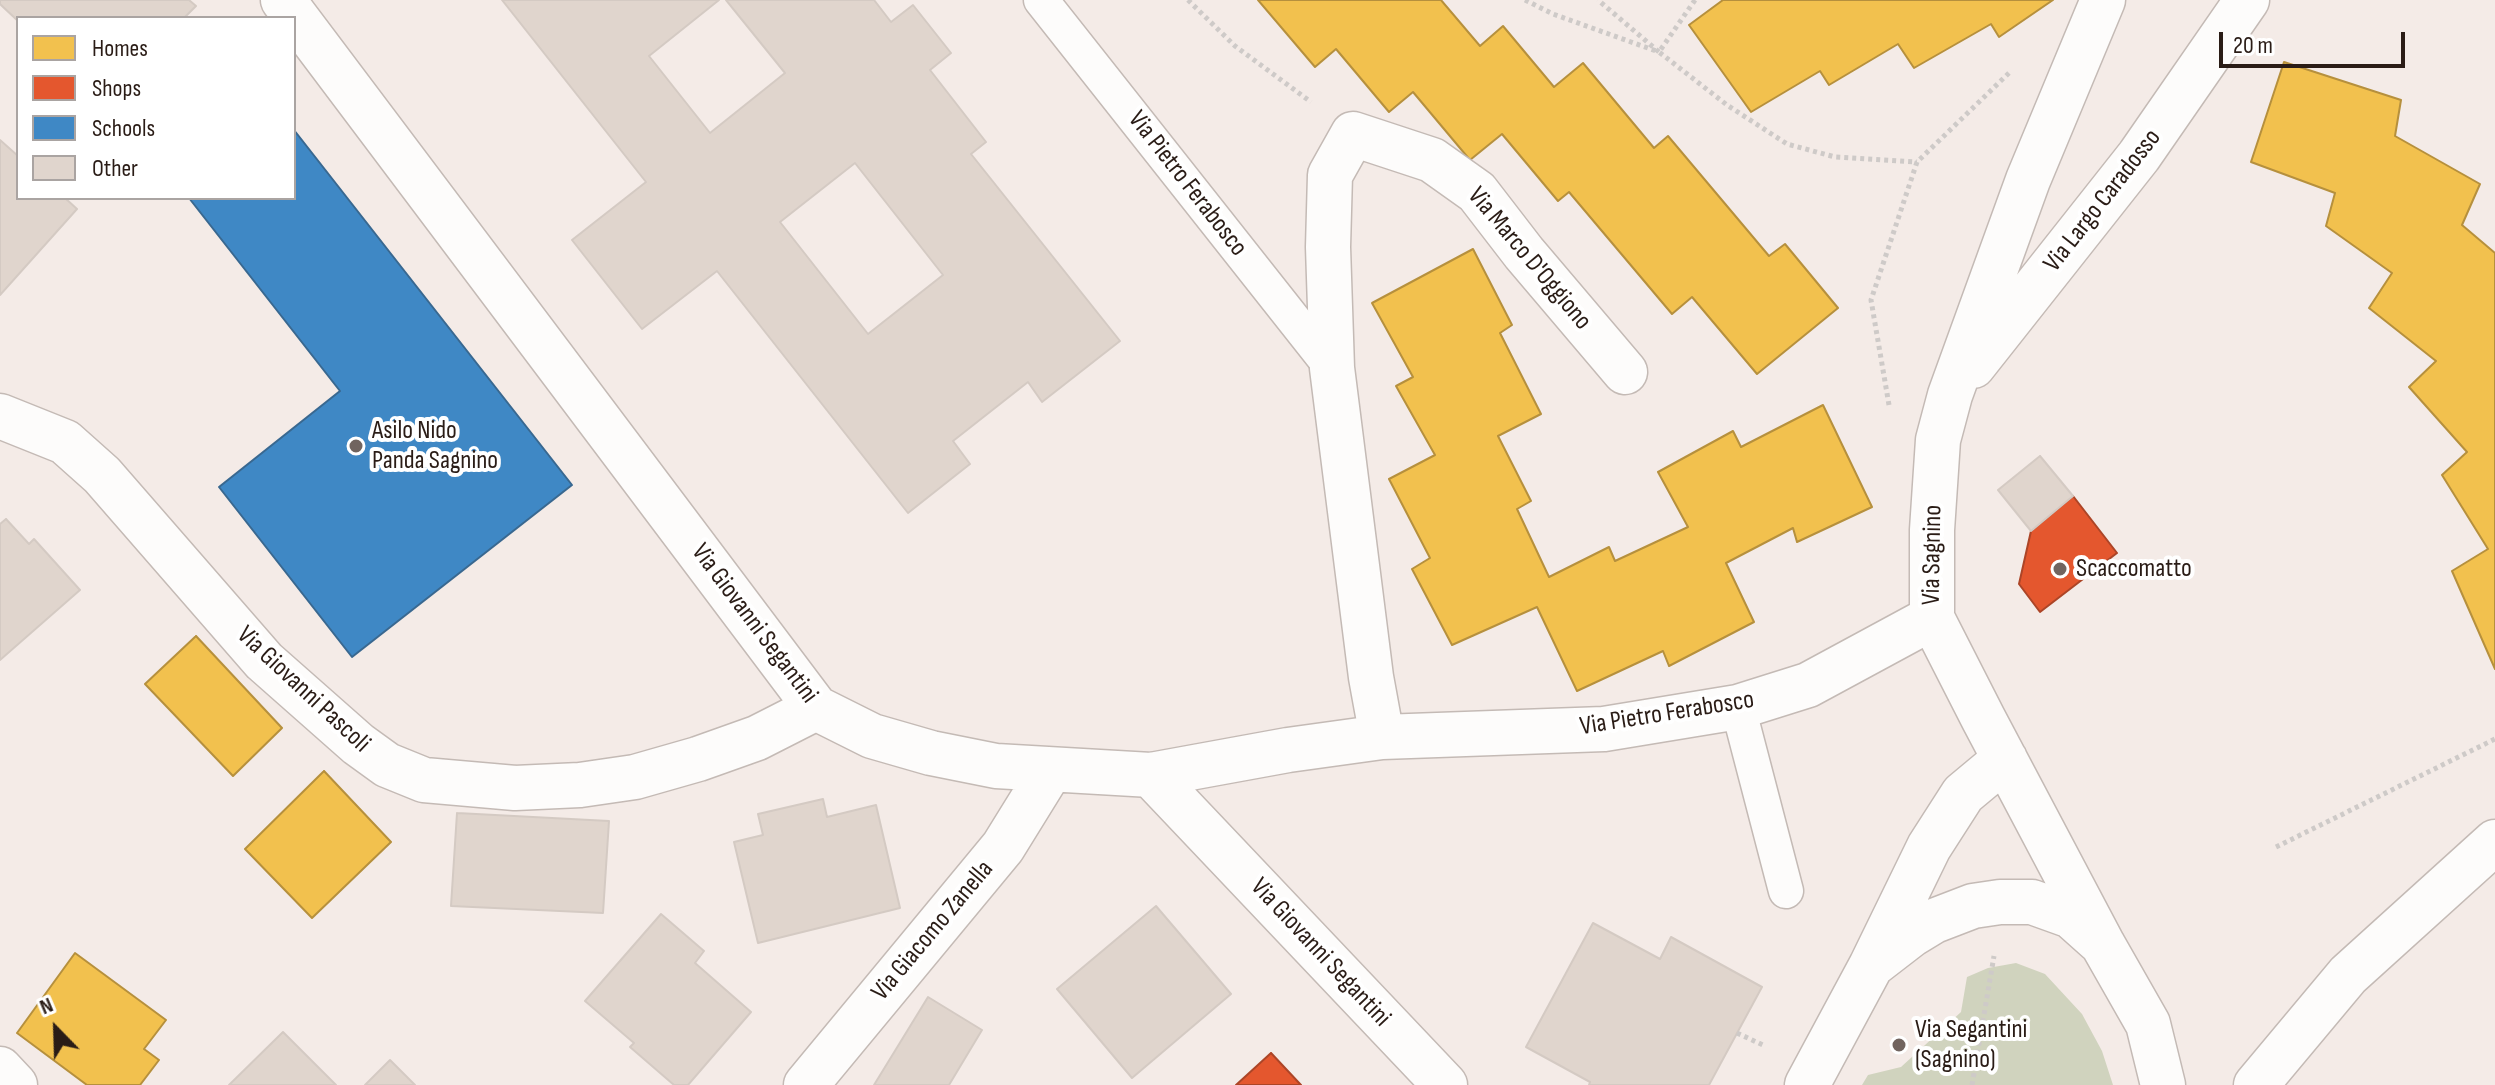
<!DOCTYPE html>
<style>
body{margin:0}
#map{position:relative;width:2495px;height:1085px;overflow:hidden;background:#f4ebe7;font-family:"Sofia Sans Condensed",sans-serif}
canvas{display:block}
.legend{position:absolute;left:16px;top:16px;width:280px;height:184px;box-sizing:border-box;background:#fff;border:2px solid #aaa4a2;margin:0;padding:10px 14px;list-style:none;font-size:24px;color:#2a1c16}
.legend li{display:flex;align-items:center;gap:16px;height:40px}
.legend b{width:40px;border:2px solid #aaa4a2}
.north{position:absolute;left:16px;top:989px;width:80px;height:80px;-webkit-text-stroke:6px #fff;paint-order:stroke;rotate:337deg;font-size:22px;font-weight:700;line-height:32px;text-align:center;color:#2a1c16}
.north::after{content:'';display:block;margin:auto;width:28px;height:36px;background:#2a1c16;clip-path:polygon(50% 0,100% 100%,50% 72%,0 100%)}
.scale{position:absolute;left:2219px;top:32px;width:186px;height:36px;box-sizing:border-box;border:4px solid #2a1c16;border-top:0;padding-left:10px;font-size:24px;line-height:28px;white-space:nowrap;color:#2a1c16;-webkit-text-stroke:6px #fff;paint-order:stroke}
</style>
<div id="map">
<canvas width="2495" height="1085"></canvas>
<ul class="legend">
<li><b style="height:22px;background:#f2c14e"></b>Homes</li>
<li><b style="height:22px;background:#e4572e"></b>Shops</li>
<li><b style="height:22px;background:#3f88c5"></b>Schools</li>
<li><b style="height:22px;background:#e0d5cd"></b>Other</li>
</ul>
<div class="north">N</div>
<div class="scale">20 m</div>
</div>
<script>
const ctx = document.querySelector('canvas').getContext('2d');
ctx.lineJoin = 'round';
function fillPath(path, color) {
  ctx.fillStyle = color;
  ctx.fill(path, 'evenodd');
}
function poly(rows) {
  const path = new Path2D();
  for (const r of rows) {
    path.moveTo(r[0], r[1]);
    for (let i = 2; i < r.length; i += 2) path.lineTo(r[i], r[i + 1]);
  }
  return path;
}
function stroke(path, color, width, dash) {
  ctx.strokeStyle = color;
  ctx.lineWidth = width;
  ctx.lineCap = dash ? 'butt' : 'round';
  ctx.setLineDash(dash || []);
  ctx.stroke(path);
}
function label(font, color, halo, rows, align = 'center') {
  ctx.font = font + ' "Sofia Sans Condensed",sans-serif';
  ctx.lineWidth = 8;
  ctx.setLineDash([]);
  ctx.textBaseline = 'middle';
  ctx.strokeStyle = halo;
  ctx.fillStyle = color;
  for (const [text, x, y, turn = 0] of rows) {
    ctx.save();
    ctx.translate(x, y);
    ctx.rotate((+turn || 0) * Math.PI / 180);
    ctx.textAlign = isNaN(turn) ? turn : align;
    if (halo) ctx.strokeText(text, 0, 0);
    ctx.fillText(text, 0, 0);
    ctx.restore();
  }
}
fillPath(poly([
 [2016,963,2045,974,2082,1014,2102,1051,2113,1085,1862,1085,1868,1075,1901,1067,1961,1012,1967,977,1988,968]
]), '#d0d3be');
const homes = poly([
 [1258,0,1441,0,1480,46,1503,26,1554,87,1583,63,1654,148,1668,136,1769,256,1785,244,1838,308,1757,374,1692,297,1672,314,1569,192,1558,201,1502,134,1470,160,1413,92,1389,112,1336,49,1315,67,1258,0],
 [1723,0,2053,0,1999,37,1991,24,1914,68,1898,44,1829,85,1820,71,1751,112,1689,25,1723,0],
 [2284,62,2401,100,2395,136,2480,184,2462,225,2495,253,2495,669,2452,571,2488,549,2442,475,2467,452,2409,387,2436,361,2369,308,2392,273,2326,226,2335,193,2251,162,2284,62],
 [1473,249,1512,325,1500,333,1541,414,1498,436,1531,501,1517,509,1549,577,1609,547,1615,561,1688,527,1658,472,1733,431,1741,447,1823,405,1872,507,1797,542,1793,528,1726,563,1754,622,1669,666,1663,651,1577,691,1537,607,1452,645,1412,569,1430,558,1389,479,1435,455,1396,386,1413,377,1372,303,1473,249],
 [196,636,282,728,233,776,145,684,196,636],
 [324,771,391,842,312,918,245,849,324,771],
 [75,953,166,1020,144,1049,159,1060,140,1085,87,1085,17,1033,75,953]
]);
fillPath(homes, '#f2c14e');
stroke(homes, '#b6903d', 2);
const shops = poly([
 [2073,496,2117,553,2040,612,2019,584,2031,531,2073,496],
 [1271,1053,1301,1085,1236,1085,1271,1053]
]);
fillPath(shops, '#e4572e');
stroke(shops, '#ac4527', 2);
const schools = poly([
 [294,130,572,485,352,657,219,487,340,391,189,198,294,198,294,130]
]);
fillPath(schools, '#3f88c5');
stroke(schools, '#396890', 2);
const building = poly([
 [0,0,189,0,196,6,184,18,18,18,18,21,0,4,0,0],
 [502,0,719,0,649,56,710,133,785,73,726,0,874,0,891,22,913,5,951,53,930,70,986,142,971,154,1120,341,1042,402,1028,382,953,441,970,464,908,513,717,271,642,329,572,240,646,182,502,0],
 [855,163,943,275,868,334,780,222,855,163],
 [0,140,18,156,18,198,65,198,77,209,0,295,0,140],
 [2040,456,2073,496,2031,531,1998,490,2040,456],
 [6,519,29,544,34,539,80,590,0,660,0,524,6,519],
 [823,799,827,817,876,805,900,908,758,943,734,842,763,835,758,814,823,799],
 [457,813,609,821,603,913,451,906,457,813],
 [1156,906,1231,994,1132,1078,1057,989,1156,906],
 [661,914,704,951,695,963,751,1012,688,1085,674,1085,630,1047,634,1043,585,1001,661,914],
 [1593,923,1660,959,1671,937,1762,987,1709,1085,1589,1085,1590,1082,1526,1047,1593,923],
 [928,997,982,1030,949,1085,874,1085,928,997],
 [283,1032,336,1085,229,1085,283,1032],
 [390,1060,415,1085,365,1085,390,1060]
]);
fillPath(building, '#e0d5cd');
stroke(building, '#d4cac3', 2);
const service = poly([
 [1041,0,1332,368],
 [1738,707,1786,891]
]);
const minor = poly([
 [283,0,816,708,872,736,931,753,996,766,1151,775,1288,750,1382,737,1604,729,1738,707,1808,685,1932,618],
 [2103,0,2028,180,1950,395,1938,440,1932,530,1932,618,1983,718,2103,945,2148,1024,2163,1085],
 [1973,366,2139,156,2247,0],
 [0,416,65,442,102,475,264,661,358,744,387,765,424,780,515,788,580,785,635,777,698,759,757,738,816,708],
 [1382,737,1371,677,1332,368,1328,247,1330,175,1353,134,1432,160,1477,192,1524,253,1625,372],
 [1151,775,1445,1085],
 [1876,962,1911,935,1934,921,1973,906,2000,902,2032,902,2071,916,2099,941],
 [0,1069,15,1085],
 [806,1085,1003,847,1050,771],
 [1807,1085,1871,966,1929,847,1963,794,2005,759],
 [2256,1085,2348,975,2495,842]
]);
stroke(service, '#c4bab5', 37);
stroke(minor, '#c4bab5', 47);
stroke(poly([
 [1188,0,1235,46,1311,102],
 [1525,0,1553,14,1659,52,1598,0],
 [1695,0,1659,52,1727,105,1787,144,1835,157,1917,162],
 [1889,405,1871,300,1917,162,2011,71],
 [2276,847,2495,739],
 [1737,1033,1765,1046],
 [1972,1085,1994,956]
]), '#cecac8', 5, [4, 4]);
stroke(service, '#fdfcfb', 34);
stroke(minor, '#fdfcfb', 44);
for (const [x, y, r, color] of [
 [356,446,8,"#71645f"],
 [2060,569,8,"#71645f"],
 [1899,1045,8,"#71645f"]
]) {
  const dot = new Path2D();
  dot.arc(x, y, r, 0, 2 * Math.PI);
  ctx.fillStyle = color;
  ctx.fill(dot);
  stroke(dot, '#fff', 3);
}
label('26px', '#2a1c16', '#fff', [
 ["Via Pietro Ferabosco",1187,184,52],
 ["Via Largo Caradosso",2103,201,-52],
 ["Via Marco D'Oggiono",1529,259,50],
 ["Via Sagnino",1933,555,-89],
 ["Via Giovanni Segantini",754,624,53],
 ["Via Giovanni Pascoli",303,690,43],
 ["Via Pietro Ferabosco",1667,714,-9],
 ["Via Giacomo Zanella",933,931,-50],
 ["Via Giovanni Segantini",1320,953,47]
]);
label('26px', '#2a1c16', '#fff', [
 ["Asilo Nido",372,431],
 ["Panda Sagnino",372,461],
 ["Scaccomatto",2076,569],
 ["Via Segantini",1915,1030],
 ["(Sagnino)",1915,1060]
], 'left');
</script>
